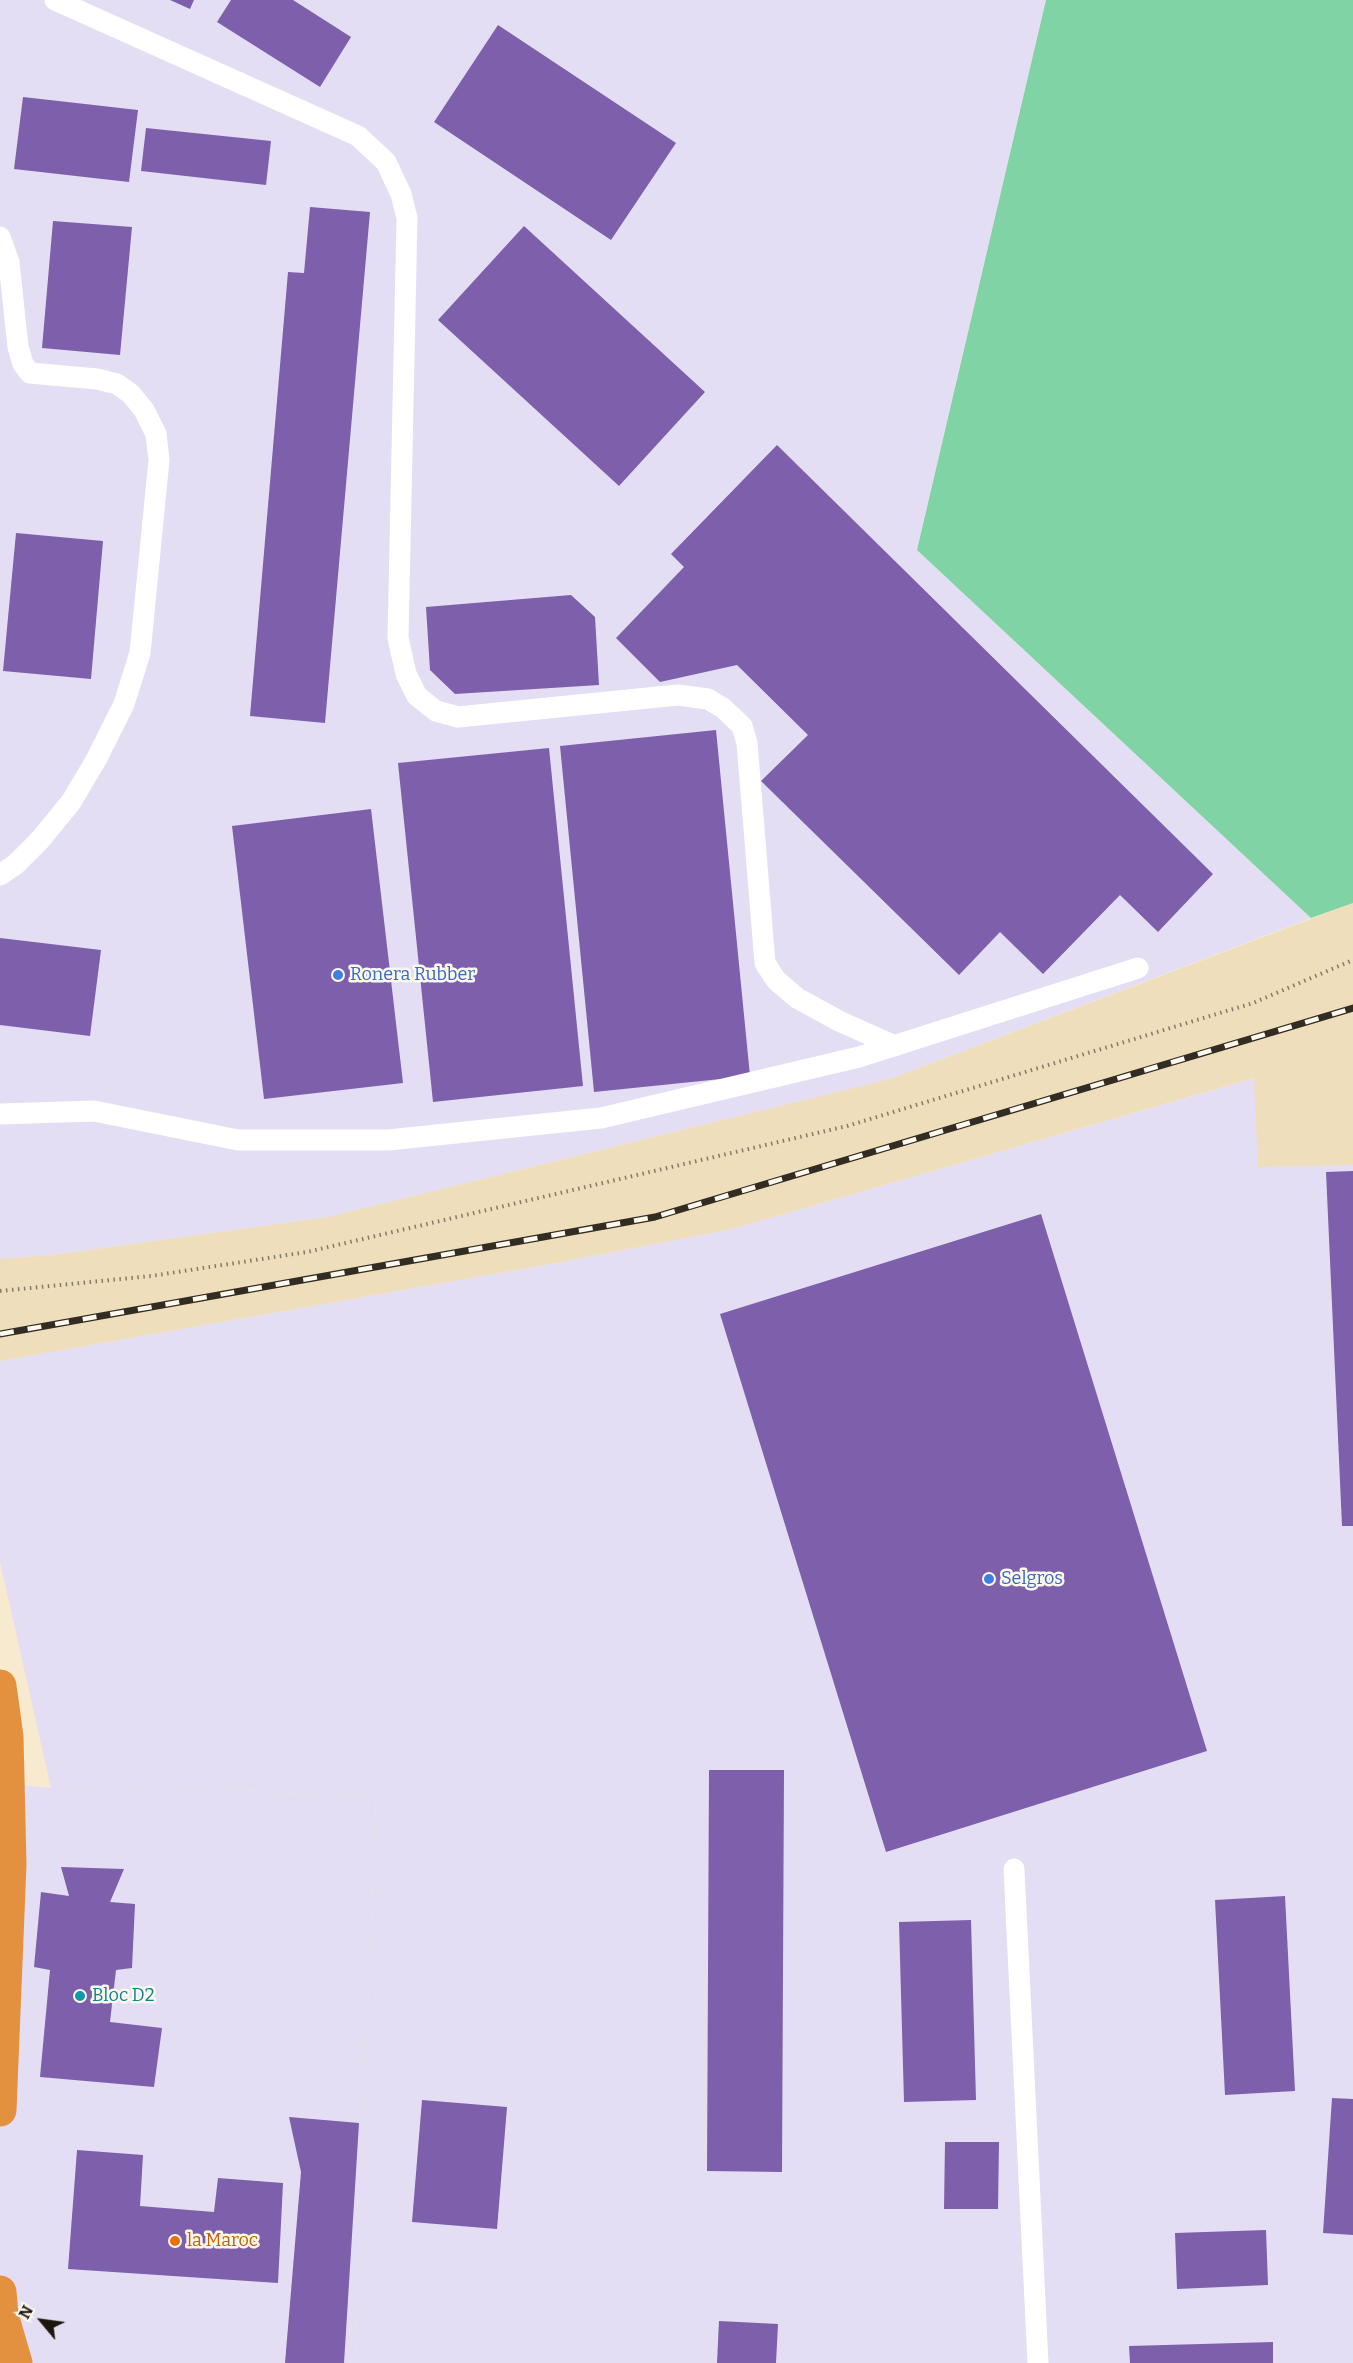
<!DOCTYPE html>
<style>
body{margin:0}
#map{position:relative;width:1353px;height:2363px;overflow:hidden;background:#f7eacf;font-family:Bitter,serif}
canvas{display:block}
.north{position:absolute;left:12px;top:2291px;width:60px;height:60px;-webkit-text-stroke:4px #fdf8ed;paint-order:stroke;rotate:299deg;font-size:16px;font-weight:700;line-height:24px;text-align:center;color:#1c170e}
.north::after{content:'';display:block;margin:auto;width:21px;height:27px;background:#1c170e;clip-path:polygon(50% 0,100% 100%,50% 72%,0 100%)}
</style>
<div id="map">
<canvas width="1353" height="2363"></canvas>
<div class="north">N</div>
</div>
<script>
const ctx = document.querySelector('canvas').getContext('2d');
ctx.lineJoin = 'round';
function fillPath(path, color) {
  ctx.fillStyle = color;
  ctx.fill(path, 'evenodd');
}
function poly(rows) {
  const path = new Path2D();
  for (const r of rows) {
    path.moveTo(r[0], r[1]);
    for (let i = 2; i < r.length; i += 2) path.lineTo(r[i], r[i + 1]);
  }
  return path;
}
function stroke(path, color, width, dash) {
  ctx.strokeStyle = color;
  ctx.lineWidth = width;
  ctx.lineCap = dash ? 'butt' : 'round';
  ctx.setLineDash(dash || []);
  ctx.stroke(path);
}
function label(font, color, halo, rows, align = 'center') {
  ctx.font = font + ' Bitter,serif';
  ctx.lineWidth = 5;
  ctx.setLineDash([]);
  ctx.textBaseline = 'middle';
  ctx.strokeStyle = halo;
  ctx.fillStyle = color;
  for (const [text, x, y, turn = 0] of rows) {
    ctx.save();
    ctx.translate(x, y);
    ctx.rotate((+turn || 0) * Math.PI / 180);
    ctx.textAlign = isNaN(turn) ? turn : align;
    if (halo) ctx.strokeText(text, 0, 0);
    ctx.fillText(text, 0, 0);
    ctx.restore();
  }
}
fillPath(poly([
 [1255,1078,1258,1166,1353,1165,1353,2363,355,2363,376,1794,51,1788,0,1562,0,1361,556,1263,732,1229]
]), '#e3def3');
fillPath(poly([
 [0,0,1046,0,917,550,1311,918,890,1079,328,1217,53,1255,0,1259],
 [0,1783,51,1788,376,1794,355,2363,0,2363]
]), '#e3def4');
fillPath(poly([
 [1353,903,1353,1165,1258,1167,1254,1078,732,1229,556,1263,0,1361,0,1259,53,1255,328,1217,890,1079]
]), '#eedebc');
fillPath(poly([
 [1046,0,1353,0,1353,903,1311,918,917,550]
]), '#7fd3a4');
fillPath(poly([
 [170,0,194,0,190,9],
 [231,0,293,0,351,37,320,87,217,22],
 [498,25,676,143,611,240,434,122],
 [23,97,138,110,129,182,14,169],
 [146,128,271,141,266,185,141,171],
 [310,207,370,212,325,723,250,716,288,272,304,273],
 [53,221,132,227,120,355,42,348],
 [524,226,705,392,619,486,438,320],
 [777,445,1213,874,1158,932,1120,895,1043,974,1000,932,959,975,761,781,808,735,737,665,660,682,616,638,684,567,671,554],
 [16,533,103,541,91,679,3,671],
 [571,595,595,617,599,685,455,694,430,670,426,607],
 [716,730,750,1076,594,1092,560,746],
 [549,748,583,1086,433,1102,398,763],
 [371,809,403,1083,264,1099,232,826],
 [0,938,101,950,90,1036,0,1025],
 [1353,1171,1353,1526,1342,1526,1326,1172],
 [1041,1214,1207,1751,886,1852,720,1314],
 [709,1770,784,1770,782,2172,707,2171],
 [61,1867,124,1869,110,1902,135,1904,132,1968,116,1970,110,2022,162,2028,154,2087,40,2077,50,1970,34,1967,41,1892,69,1896],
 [1285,1896,1295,2091,1225,2095,1215,1900],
 [971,1920,976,2100,904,2102,899,1922],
 [1332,2098,1353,2099,1353,2235,1323,2233],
 [422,2100,507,2107,497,2229,412,2222],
 [289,2117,359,2123,344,2363,285,2363,301,2172],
 [945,2142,999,2142,998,2209,944,2209],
 [77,2150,143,2155,140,2206,214,2212,218,2178,283,2183,278,2283,68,2269],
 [1266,2230,1268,2285,1177,2289,1175,2233],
 [719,2321,778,2324,776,2363,717,2363],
 [1273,2342,1273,2363,1130,2363,1129,2346]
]), '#7e5fab');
stroke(poly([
 [0,1291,151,1276,307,1252,847,1126,1253,1003,1353,960]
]), '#837a69', 4, [1.5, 4.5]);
stroke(poly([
 [55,0,358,136,386,162,401,194,407,218,398,638,406,674,417,696,436,711,458,717,678,695,708,699,723,708,742,726,747,743,765,963,776,980,797,998,839,1021,895,1046],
 [0,237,9,262,18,347,23,364,30,373,97,379,117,384,131,394,144,410,156,434,159,460,140,653,124,704,96,760,71,802,40,840,16,864,0,875],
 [0,1114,94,1111,238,1140,388,1140,601,1118,859,1057,1138,968],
 [1014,1869,1038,2363]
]), '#fff', 21);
stroke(poly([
 [0,1686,7,1737,10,1864,0,2110],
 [0,2292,2,2315,16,2363]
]), '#e3913e', 33);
const rail = poly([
 [0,1334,655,1217,1353,1008]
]);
stroke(rail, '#322c22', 7);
stroke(rail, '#fdf8ed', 4.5, [14]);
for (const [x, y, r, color] of [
 [338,975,6,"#3f7fe0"],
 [989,1579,6,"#3f7fe0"],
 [80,1996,6,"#0f9aa8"],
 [175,2241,6,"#e8710a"]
]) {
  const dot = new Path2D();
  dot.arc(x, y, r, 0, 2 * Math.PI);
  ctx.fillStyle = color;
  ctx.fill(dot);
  stroke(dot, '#fdf8ed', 2);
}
label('18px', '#366cbe', '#fdf8ed', [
 ["Ronera Rubber",350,975],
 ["Selgros",1001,1579]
], 'left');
label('18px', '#0d838f', '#fdf8ed', [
 ["Bloc D2",92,1996]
], 'left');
label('18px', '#c56008', '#fdf8ed', [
 ["la Maroc",187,2241]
], 'left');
</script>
